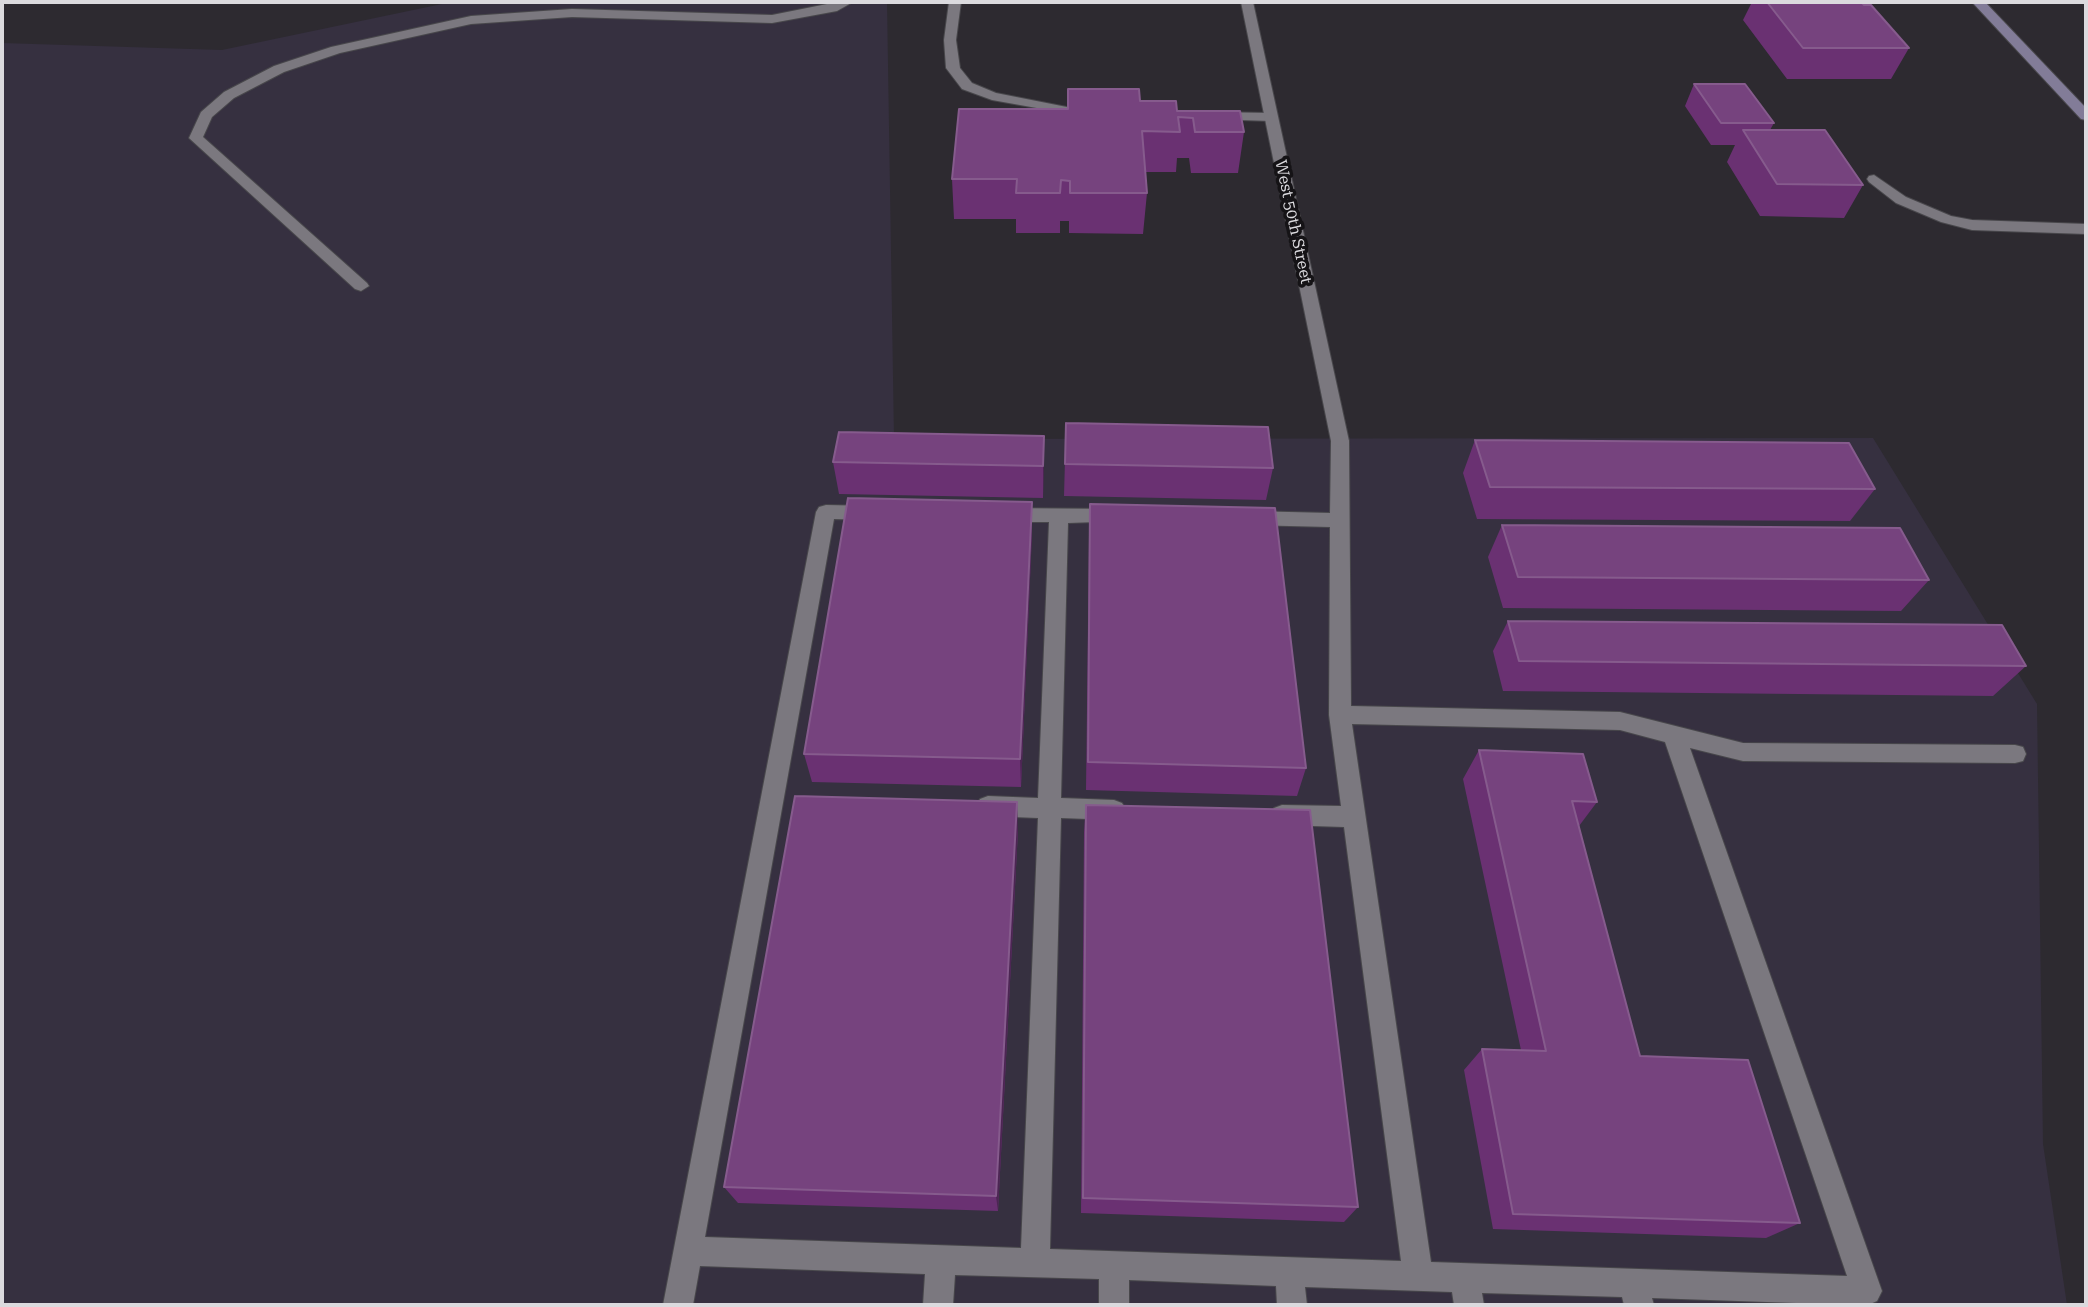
<!DOCTYPE html>
<style>
body{margin:0}
#map{position:relative;width:2088px;height:1307px;overflow:hidden;background:#2d2a30;font-family:"Roboto Serif",serif}
canvas{display:block}
.frame{position:absolute;inset:0;border:4px solid #dbdade;pointer-events:none}
</style>
<div id="map">
<canvas width="2088" height="1307"></canvas>
<div class="frame"></div>
</div>
<script>
const ctx = document.querySelector('canvas').getContext('2d');
ctx.lineJoin = 'round';
function fillPath(path, color) {
  ctx.fillStyle = color;
  ctx.fill(path, 'evenodd');
}
function poly(rows) {
  const path = new Path2D();
  for (const r of rows) {
    path.moveTo(r[0], r[1]);
    for (let i = 2; i < r.length; i += 2) path.lineTo(r[i], r[i + 1]);
  }
  return path;
}
function stroke(path, color, width, dash) {
  ctx.strokeStyle = color;
  ctx.lineWidth = width;
  ctx.lineCap = dash ? 'butt' : 'round';
  ctx.setLineDash(dash || []);
  ctx.stroke(path);
}
function label(font, color, halo, rows, align = 'center') {
  ctx.font = font + ' "Roboto Serif",serif';
  ctx.lineWidth = 7;
  ctx.setLineDash([]);
  ctx.textBaseline = 'middle';
  ctx.strokeStyle = halo;
  ctx.fillStyle = color;
  for (const [text, x, y, turn = 0] of rows) {
    ctx.save();
    ctx.translate(x, y);
    ctx.rotate((+turn || 0) * Math.PI / 180);
    ctx.textAlign = isNaN(turn) ? turn : align;
    if (halo) ctx.strokeText(text, 0, 0);
    ctx.fillText(text, 0, 0);
    ctx.restore();
  }
}
fillPath(poly([
 [887,2,894,439,1873,438,2037,704,2043,1144,2067,1305,2,1305,2,43,222,50,442,4]
]), '#363040');
const lane = poly([
 [837,2,853,2,837,11,772,23,572,17,471,24,340,53,284,72,234,98,212,117,203,137,367,283,369,286,361,291,355,289,189,138,201,112,224,92,274,66,331,47,471,16,572,9,772,15,837,2],
 [949,2,961,2,956,40,960,68,972,83,996,93,1087,111,1087,117,992,100,962,89,946,68,944,40,949,2],
 [1212,112,1271,113,1278,117,1271,121,1207,119,1207,113,1212,112],
 [1874,175,1906,197,1951,216,1972,220,2086,224,2086,234,1972,230,1941,222,1896,203,1869,182,1867,179,1869,176,1874,175],
 [1340,435,1346,437,1349,441,1351,706,1620,712,1743,743,2015,745,2023,747,2026,754,2023,761,2015,763,1743,761,1690,748,1882,1291,1877,1301,1868,1305,1853,1305,1652,1298,1654,1305,1624,1305,1622,1297,1482,1293,1484,1305,1454,1305,1452,1292,1305,1287,1307,1305,1277,1305,1276,1286,1129,1280,1129,1305,1099,1305,1099,1279,955,1275,953,1305,923,1305,925,1274,700,1266,693,1305,663,1305,816,512,819,507,826,505,873,506,880,508,883,513,880,518,873,520,834,519,705,1237,1021,1248,1038,818,988,816,980,813,976,806,980,799,988,796,1038,798,1049,522,1003,522,996,520,993,515,996,510,1003,508,1118,509,1125,511,1128,516,1125,521,1068,523,1061,798,1114,800,1122,803,1126,810,1122,817,1114,820,1061,818,1050,1249,1401,1261,1344,827,1282,825,1274,822,1270,815,1274,808,1282,805,1341,806,1329,715,1330,527,1248,525,1241,523,1238,518,1241,513,1248,511,1330,513,1331,441,1334,437,1340,435],
 [1352,724,1620,730,1665,742,1847,1276,1431,1262,1352,724]
]);
const street = poly([
 [1241,2,1253,2,1349,441,1346,445,1340,447,1334,445,1331,441,1241,2]
]);
const secondary = poly([
 [1972,2,1985,2,2086,108,2086,120,2081,119,1972,2]
]);
stroke(lane, '#48474b', 2);
stroke(street, '#48474b', 2);
stroke(secondary, '#48474b', 2);
fillPath(lane, '#7b787f');
fillPath(street, '#7b787f');
fillPath(secondary, '#827c98');
fillPath(poly([
 [1752,2,1861,2,1909,48,1891,79,1787,79,1743,20],
 [1694,84,1774,123,1770,130,1863,185,1844,218,1760,216,1727,162,1735,145,1711,145,1685,106],
 [1068,89,1140,101,1177,111,1244,132,1238,173,1191,173,1189,158,1177,158,1176,172,1145,172,1147,193,1143,234,1069,233,1069,221,1060,221,1060,233,1016,233,1016,219,954,219,952,179,1067,109],
 [1066,423,1273,468,1266,500,1064,496],
 [1044,436,1043,498,839,494,833,462],
 [1475,440,1875,489,1850,521,1477,519,1463,473],
 [1090,504,1306,768,1297,796,1086,790,1089,535],
 [1502,525,1929,580,1901,611,1503,608,1488,557],
 [1032,533,1021,787,812,782,804,754],
 [1508,621,2026,666,1993,696,1503,691,1493,651],
 [1479,750,1597,802,1579,826,1640,1056,1800,1223,1766,1238,1493,1229,1464,1070,1482,1049,1521,1050,1463,779],
 [1086,805,1358,1207,1344,1222,1081,1213,1084,832],
 [1018,830,998,1211,738,1203,724,1187]
]), '#6a3172');
fillPath(poly([
 [1044,436,1044,468,1043,498,1043,466],
 [1032,502,1032,533,1021,787,1020,759],
 [1017,802,1018,830,998,1211,996,1196]
]), '#4c2653');
const building = poly([
 [1767,2,1861,2,1864,5,1871,5,1909,48,1803,48,1767,2],
 [1694,84,1745,84,1774,123,1721,123,1694,84],
 [1068,89,1139,89,1140,101,1176,101,1177,111,1240,111,1244,132,1195,132,1193,118,1178,117,1180,132,1142,131,1147,193,1070,193,1070,181,1061,180,1060,193,1016,193,1017,179,952,179,959,109,1068,109,1068,89],
 [1743,130,1825,130,1863,185,1777,184,1743,130],
 [1066,423,1268,427,1273,468,1065,464,1066,423],
 [839,432,1044,436,1043,466,833,462,839,432],
 [1475,440,1849,443,1875,489,1490,487,1475,440],
 [848,498,1032,502,1020,759,804,754,848,498],
 [1090,504,1275,508,1306,768,1088,762,1090,504],
 [1502,525,1900,528,1929,580,1518,577,1502,525],
 [1508,621,2002,625,2026,666,1519,661,1508,621],
 [1479,750,1583,754,1597,802,1572,801,1640,1056,1748,1060,1800,1223,1513,1214,1482,1049,1546,1051,1479,750],
 [795,796,1017,802,996,1196,724,1187,795,796],
 [1086,805,1310,810,1358,1207,1083,1198,1086,805]
]);
fillPath(building, '#76437e');
stroke(building, '#865b8d', 2);
label('16px', '#dbdade', '#151316', [
 ["West 50th Street",1293,222,78]
]);
</script>
